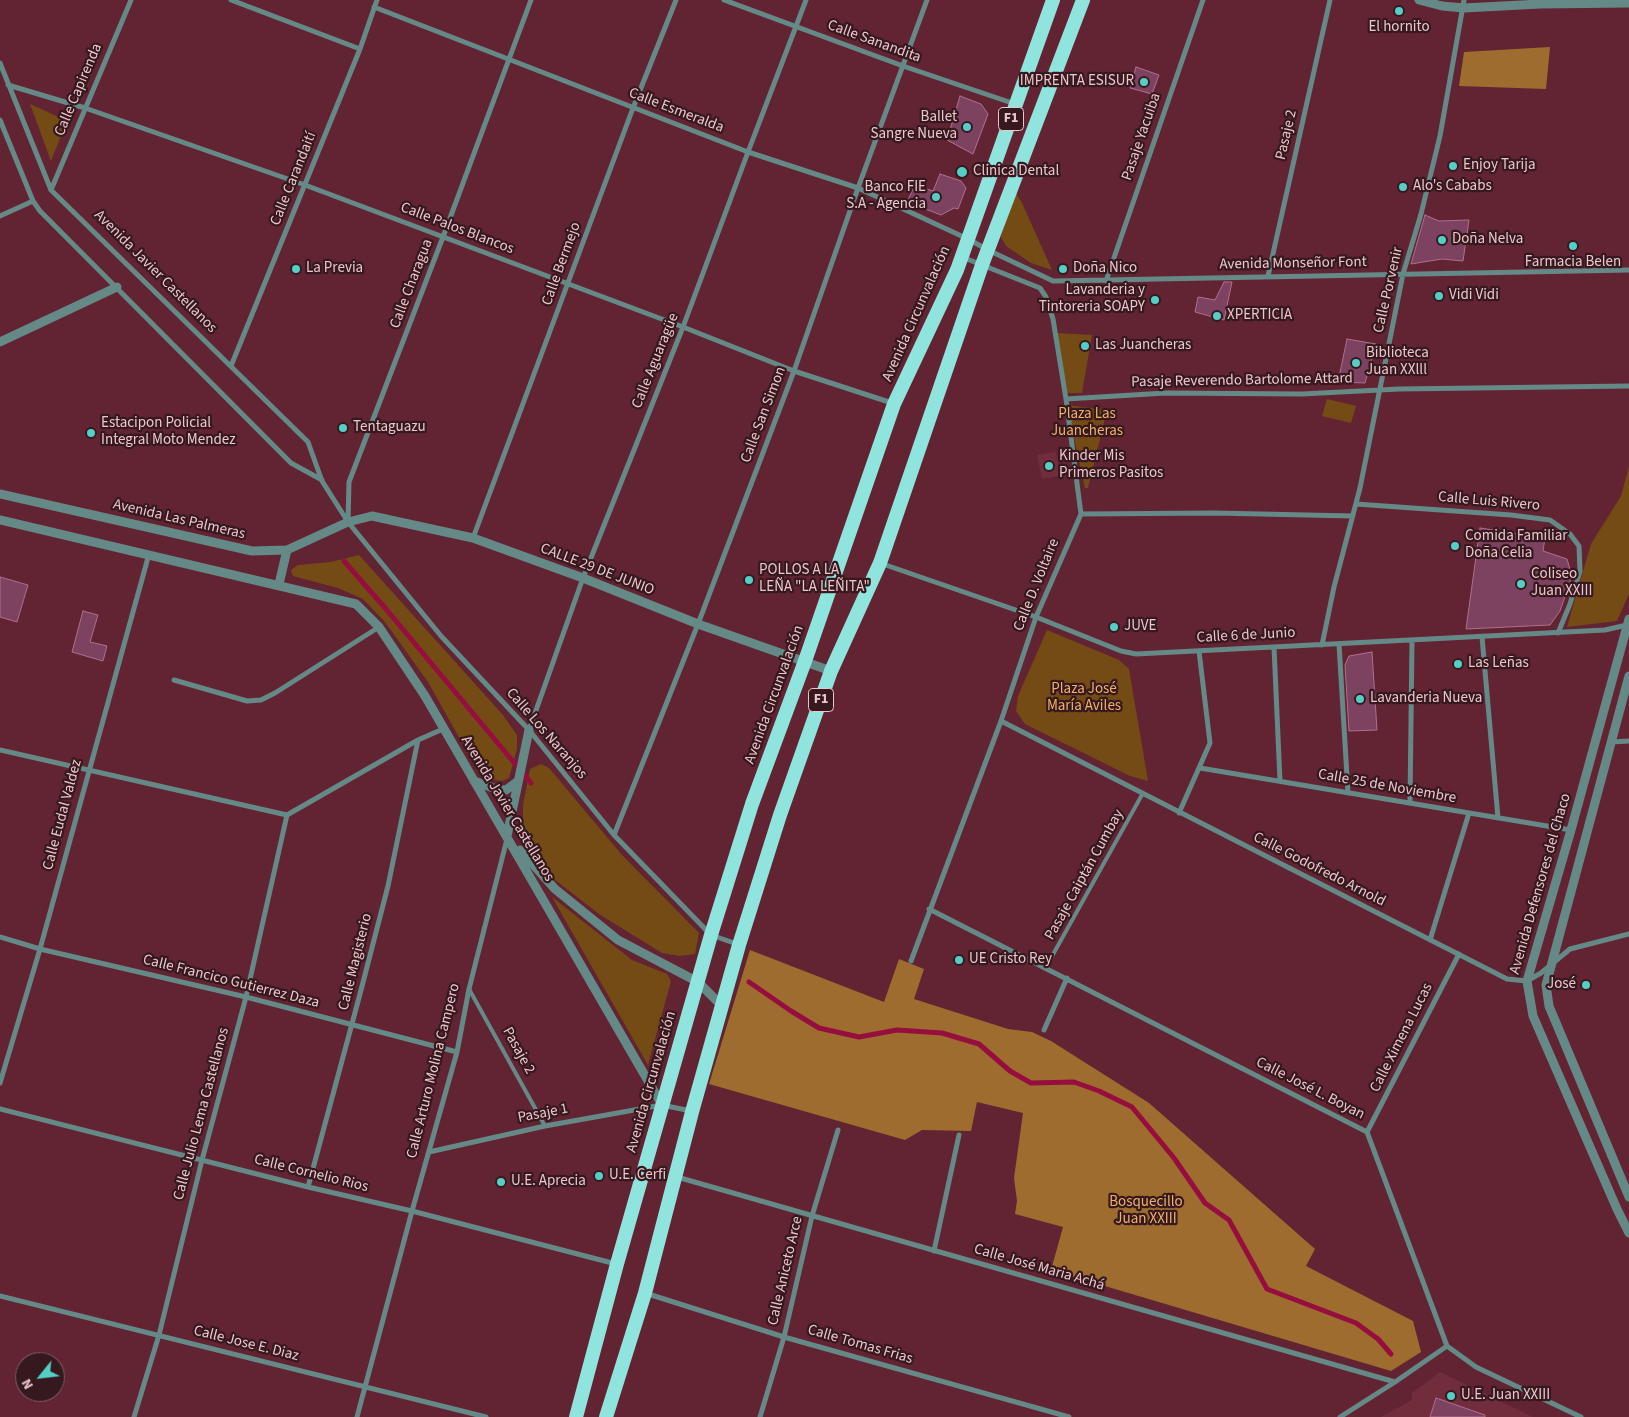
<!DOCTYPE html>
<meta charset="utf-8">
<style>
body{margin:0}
#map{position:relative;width:1629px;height:1417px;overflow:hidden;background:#622432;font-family:"Source Sans 3",sans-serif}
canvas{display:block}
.north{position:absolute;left:15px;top:1352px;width:50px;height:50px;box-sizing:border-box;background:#35191f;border:1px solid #7f5e64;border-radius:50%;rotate:241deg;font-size:14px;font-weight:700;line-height:20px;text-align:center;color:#edc6cb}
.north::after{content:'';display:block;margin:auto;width:18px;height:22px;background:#55cec5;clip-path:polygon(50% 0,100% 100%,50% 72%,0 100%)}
</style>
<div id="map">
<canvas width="1629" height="1417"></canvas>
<div class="north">N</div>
</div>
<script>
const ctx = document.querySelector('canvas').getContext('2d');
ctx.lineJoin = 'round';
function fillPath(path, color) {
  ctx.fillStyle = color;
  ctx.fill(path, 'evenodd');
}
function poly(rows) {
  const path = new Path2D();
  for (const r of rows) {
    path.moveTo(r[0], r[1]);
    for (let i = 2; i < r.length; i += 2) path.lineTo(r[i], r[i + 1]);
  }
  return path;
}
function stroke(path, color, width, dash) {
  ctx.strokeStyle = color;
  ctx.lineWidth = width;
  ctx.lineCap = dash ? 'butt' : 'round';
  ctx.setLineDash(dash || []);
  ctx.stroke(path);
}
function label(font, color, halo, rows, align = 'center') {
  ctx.font = font + ' "Source Sans 3",sans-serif';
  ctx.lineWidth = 4.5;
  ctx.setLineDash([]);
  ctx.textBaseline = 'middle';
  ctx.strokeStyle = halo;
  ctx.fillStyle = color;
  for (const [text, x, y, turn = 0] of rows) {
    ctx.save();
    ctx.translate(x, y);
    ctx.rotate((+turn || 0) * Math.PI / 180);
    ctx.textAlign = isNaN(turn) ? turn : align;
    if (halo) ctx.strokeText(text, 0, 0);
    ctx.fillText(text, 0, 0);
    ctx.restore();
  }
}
fillPath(poly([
 [1056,452,1060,476,1042,479,1037,455],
 [1440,1372,1533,1417,1381,1417,1412,1400,1412,1393]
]), '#722d3d');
fillPath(poly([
 [30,104,67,121,51,161],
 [1016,193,1022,203,1052,270,1031,263,1006,246,1001,237,1004,222],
 [1056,333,1092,335,1082,393,1066,393],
 [1327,399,1356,406,1351,423,1322,416],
 [1067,405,1107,410,1088,488,1085,488],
 [1629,466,1629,594,1617,621,1567,627,1591,544,1621,496],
 [359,555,503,715,517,735,517,749,509,778,502,781,489,779,478,771,428,682,385,622,363,599,338,588,293,576,291,570,298,565,331,562],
 [1047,630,1119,660,1129,669,1148,781,1130,776,1025,724,1016,711,1018,696],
 [541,764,549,768,622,855,699,933,695,954,680,956,662,953,599,914,554,879,531,850,523,831,523,805,530,769],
 [552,897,632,960,667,974,671,981,648,1065]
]), '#744b14');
fillPath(poly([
 [1550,47,1546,89,1459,86,1464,52],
 [750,950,884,1002,899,959,924,969,914,999,1008,1029,1032,1032,1051,1041,1149,1103,1315,1249,1306,1266,1413,1321,1421,1352,1391,1371,1051,1270,1063,1227,1015,1214,1017,1201,1014,1178,1023,1113,977,1102,971,1131,922,1130,905,1140,709,1084]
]), '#9e6c2e');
stroke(poly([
 [344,561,386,609,531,783],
 [749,982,791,1011,819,1028,859,1037,897,1030,942,1033,979,1044,1010,1071,1031,1083,1074,1082,1099,1091,1132,1107,1174,1158,1205,1203,1229,1220,1267,1289,1356,1323,1378,1339,1391,1354]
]), '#960e3e', 5);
const building = poly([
 [1136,67,1159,75,1152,94,1130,88,1136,67],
 [960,96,981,104,988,114,973,154,947,140,960,96],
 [940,174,961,181,966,188,958,209,954,208,941,215,907,202,915,185,933,191,940,174],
 [1425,215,1439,221,1469,220,1463,261,1442,259,1411,264,1425,215],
 [1224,282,1232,282,1224,320,1195,312,1198,297,1215,300,1224,282],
 [1347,339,1376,344,1365,383,1338,382,1347,339],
 [1480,528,1545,538,1543,551,1567,559,1572,576,1560,611,1550,625,1466,629,1480,528],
 [0,577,28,585,17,622,0,617,0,577],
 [83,611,98,615,90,642,107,646,103,661,72,652,83,611],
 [1372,652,1377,730,1349,731,1345,665,1349,656,1372,652],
 [1436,1398,1485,1415,1485,1417,1430,1417,1436,1398]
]);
fillPath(building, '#7e4261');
stroke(building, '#af6f8f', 1);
stroke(poly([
 [1046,967,1143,793],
 [469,989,545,1126]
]), '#658986', 4);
stroke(poly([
 [231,0,360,49],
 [724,0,903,66,1015,104],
 [374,7,748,152,858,188,968,239,988,250,1053,281,1629,270],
 [0,63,51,190,308,442,322,481,348,522,441,636,529,730,614,835,711,935,737,944],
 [8,85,85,108,305,185,683,327,794,371,892,403],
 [0,120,33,201,40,211,291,463,322,480],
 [51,190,131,0],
 [0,216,33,201],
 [1268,276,1330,0],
 [1106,281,1203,0],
 [231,366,360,49,377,0],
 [1066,399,1166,393,1302,394,1399,389,1629,386],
 [1356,504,1511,515,1550,520,1570,534,1579,546,1580,571,1570,604,1558,633],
 [1081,514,1214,513,1353,516],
 [348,522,349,482,443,237,531,0],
 [473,538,633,108,676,0],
 [880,563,1036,617,1121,651,1136,654,1605,630,1627,625],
 [1482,637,1498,818],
 [1339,644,1348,793],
 [1322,645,1334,587,1360,488,1403,274,1421,214,1440,136,1464,0],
 [1274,647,1280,781],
 [174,680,247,701,261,700,275,693,379,627],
 [1001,721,1507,979,1527,981,1541,973,1570,949,1629,934],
 [529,730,583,578,683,327,748,152,806,0],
 [1611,742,1629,741],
 [0,750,287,815,418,740,443,729],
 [1200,768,1571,830],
 [1410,803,1412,640],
 [1179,813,1210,743,1199,651],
 [614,835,698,624,794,371,858,188,927,0],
 [929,909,1367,1132,1447,1346,1476,1367,1581,1417],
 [0,937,40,949,246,997,457,1052],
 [1430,940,1469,813],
 [911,961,1001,721,1036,617,1081,514,1066,399,1053,319,1046,297,1040,288,962,257],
 [1044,1030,1067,978],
 [0,1083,40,949,149,554],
 [0,1109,308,1187,412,1211,616,1264],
 [1367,1132,1459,954],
 [429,1152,545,1126,662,1105,691,1111],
 [677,1177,1395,1382],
 [308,1187,360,994,388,886,418,740],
 [934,1251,959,1135],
 [645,1293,784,1337,1069,1417],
 [0,1296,486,1417],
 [134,1417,159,1335,202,1160,246,997,287,815],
 [357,1417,412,1211,457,1052,469,989,507,839],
 [760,1417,784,1337,812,1216,838,1130],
 [1340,1417,1395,1382,1447,1346]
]), '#658986', 5);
stroke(poly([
 [1419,0,1442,6,1464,8,1540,4,1629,3],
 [0,342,117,287],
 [0,494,252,551,287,550,348,522,372,516,473,538,583,578,698,624,831,671],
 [0,520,356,604,379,627,425,696,662,1105],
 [279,584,287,550],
 [1629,619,1571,830,1527,981,1533,1016,1617,1209,1629,1233],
 [1629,676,1546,985,1549,1006,1629,1197],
 [474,781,496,789,506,790,518,781],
 [507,836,529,730],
 [520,850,555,889,618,940,698,982,722,1006]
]), '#658986', 9);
stroke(poly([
 [576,1417,617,1264,711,935,752,804,805,661,894,404,957,270,1053,0],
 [606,1417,645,1293,692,1112,739,945,780,815,831,671,880,563,982,265,1083,0]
]), '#8fe4de', 14);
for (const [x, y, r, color] of [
 [1399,11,5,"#55cec5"],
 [1144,82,5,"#55cec5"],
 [967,127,5,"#55cec5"],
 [1453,166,5,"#55cec5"],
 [962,172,6,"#55cec5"],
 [1403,187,5,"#55cec5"],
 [936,197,5,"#55cec5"],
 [1442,240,5,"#55cec5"],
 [1573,246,5,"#55cec5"],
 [296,269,5,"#55cec5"],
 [1063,269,5,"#55cec5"],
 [1439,296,5,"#55cec5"],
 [1155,300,5,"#55cec5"],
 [1217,316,5,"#55cec5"],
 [1085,346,5,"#55cec5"],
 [1356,363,5,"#55cec5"],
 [343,428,5,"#55cec5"],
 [91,433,5,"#55cec5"],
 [1049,466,5,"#55cec5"],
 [1455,546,5,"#55cec5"],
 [749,580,5,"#55cec5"],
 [1521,584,5,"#55cec5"],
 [1114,627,5,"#55cec5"],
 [1458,664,5,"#55cec5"],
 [1360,699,5,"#55cec5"],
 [959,960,5,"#55cec5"],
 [1586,985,5,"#55cec5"],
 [599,1176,5,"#55cec5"],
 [501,1182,5,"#55cec5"],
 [1451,1396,5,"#55cec5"]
]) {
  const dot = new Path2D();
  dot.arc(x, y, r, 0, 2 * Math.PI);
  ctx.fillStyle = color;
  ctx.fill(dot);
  stroke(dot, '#35191f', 2);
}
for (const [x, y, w] of [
 [1011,119,25],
 [821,700,25]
]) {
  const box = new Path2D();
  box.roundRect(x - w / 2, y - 11.5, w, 23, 4);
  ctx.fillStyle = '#35191f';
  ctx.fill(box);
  stroke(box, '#edc6cb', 1);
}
label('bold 14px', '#edc6cb', null, [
 ["F1",1011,119],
 ["F1",821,700]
]);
label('15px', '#edc6cb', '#35191f', [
 ["El hornito",1399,28,"center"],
 ["IMPRENTA ESISUR",1134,82,"right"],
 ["Ballet",957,118,"right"],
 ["Sangre Nueva",957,135,"right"],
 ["Enjoy Tarija",1463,166],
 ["Clinica Dental",973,172],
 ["Alo's Cababs",1413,187],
 ["Banco FIE",926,188,"right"],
 ["S.A - Agencia",926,205,"right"],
 ["Doña Nelva",1452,240],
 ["Farmacia Belen",1573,263,"center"],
 ["La Previa",306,269],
 ["Doña Nico",1073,269],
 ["Lavanderia y",1145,291,"right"],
 ["Tintoreria SOAPY",1145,308,"right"],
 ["Vidi Vidi",1449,296],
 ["XPERTICIA",1227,316],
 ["Las Juancheras",1095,346],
 ["Biblioteca",1366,354],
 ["Juan XXlll",1366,371],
 ["Estacipon Policial",101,424],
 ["Integral Moto Mendez",101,441],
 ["Tentaguazu",353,428],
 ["Kinder Mis",1059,457],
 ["Primeros Pasitos",1059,474],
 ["Comida Familiar",1465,537],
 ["Doña Celia",1465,554],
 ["POLLOS A LA",759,571],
 ["LEÑA \"LA LEÑITA\"",759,588],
 ["Coliseo",1531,575],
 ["Juan XXIII",1531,592],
 ["JUVE",1124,627],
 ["Las Leñas",1468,664],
 ["Lavanderia Nueva",1370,699],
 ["UE Cristo Rey",969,960],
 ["José",1576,985,"right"],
 ["U.E. Cerfi",609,1176],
 ["U.E. Aprecia",511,1182],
 ["U.E. Juan XXIII",1461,1396]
], 'left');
label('15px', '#edc6cb', '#35191f', [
 ["Calle Sanandita",874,42,20],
 ["Calle Capirenda",79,90,-67],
 ["Calle Esmeralda",676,111,21],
 ["Pasaje 2",1287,135,-77],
 ["Pasaje Yacuiba",1142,137,-71],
 ["Calle Carandaití",294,179,-68],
 ["Calle Palos Blancos",457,229,21],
 ["Calle Bermejo",562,264,-70],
 ["Avenida Monseñor Font",1293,264,-1],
 ["Avenida Javier Castellanos",155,272,45],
 ["Calle Charagua",412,284,-69],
 ["Calle Porvenir",1389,290,-77],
 ["Avenida Circunvalación",917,314,-66],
 ["Calle Aguaragüe",656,361,-68],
 ["Pasaje Reverendo Bartolome Attard",1242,381,-1],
 ["Calle San Simon",764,415,-69],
 ["Calle Luis Rivero",1489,502,5],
 ["Avenida Las Palmeras",179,520,13],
 ["CALLE 29 DE JUNIO",597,570,21],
 ["Calle D. Voltaire",1037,585,-68],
 ["Calle 6 de Junio",1246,636,-3],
 ["Avenida Circunvalación",775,695,-70],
 ["Calle Los Naranjos",546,734,49],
 ["Calle 25 de Noviembre",1387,787,10],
 ["Avenida Javier Castellanos",507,809,59],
 ["Calle Eudal Valdez",63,815,-75],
 ["Calle Godofredo Arnold",1319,870,27],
 ["Pasaje Caiptán Cumbay",1085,875,-61],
 ["Avenida Defensores del Chaco",1541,884,-74],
 ["Calle Magisterio",356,962,-76],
 ["Calle Francico Gutierrez Daza",231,982,14],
 ["Calle Ximena Lucas",1402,1038,-63],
 ["Pasaje 2",518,1051,61],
 ["Calle Arturo Molina Campero",434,1071,-76],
 ["Avenida Circunvalación",652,1082,-74],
 ["Calle José L. Boyan",1310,1089,27],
 ["Calle Julio Lema Castellanos",202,1114,-75],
 ["Pasaje 1",543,1114,-11],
 ["Calle Cornelio Rios",311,1174,14],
 ["Calle José Maria Achá",1039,1268,16],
 ["Calle Aniceto Arce",786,1271,-77],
 ["Calle Jose E. Diaz",246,1344,14],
 ["Calle Tomas Frias",860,1345,16]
]);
label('15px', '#f1b167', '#35191f', [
 ["Plaza Las",1087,415],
 ["Juancheras",1087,432],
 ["Plaza José",1084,690],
 ["María Aviles",1084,707],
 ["Bosquecillo",1146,1203],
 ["Juan XXIII",1146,1220]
]);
</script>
